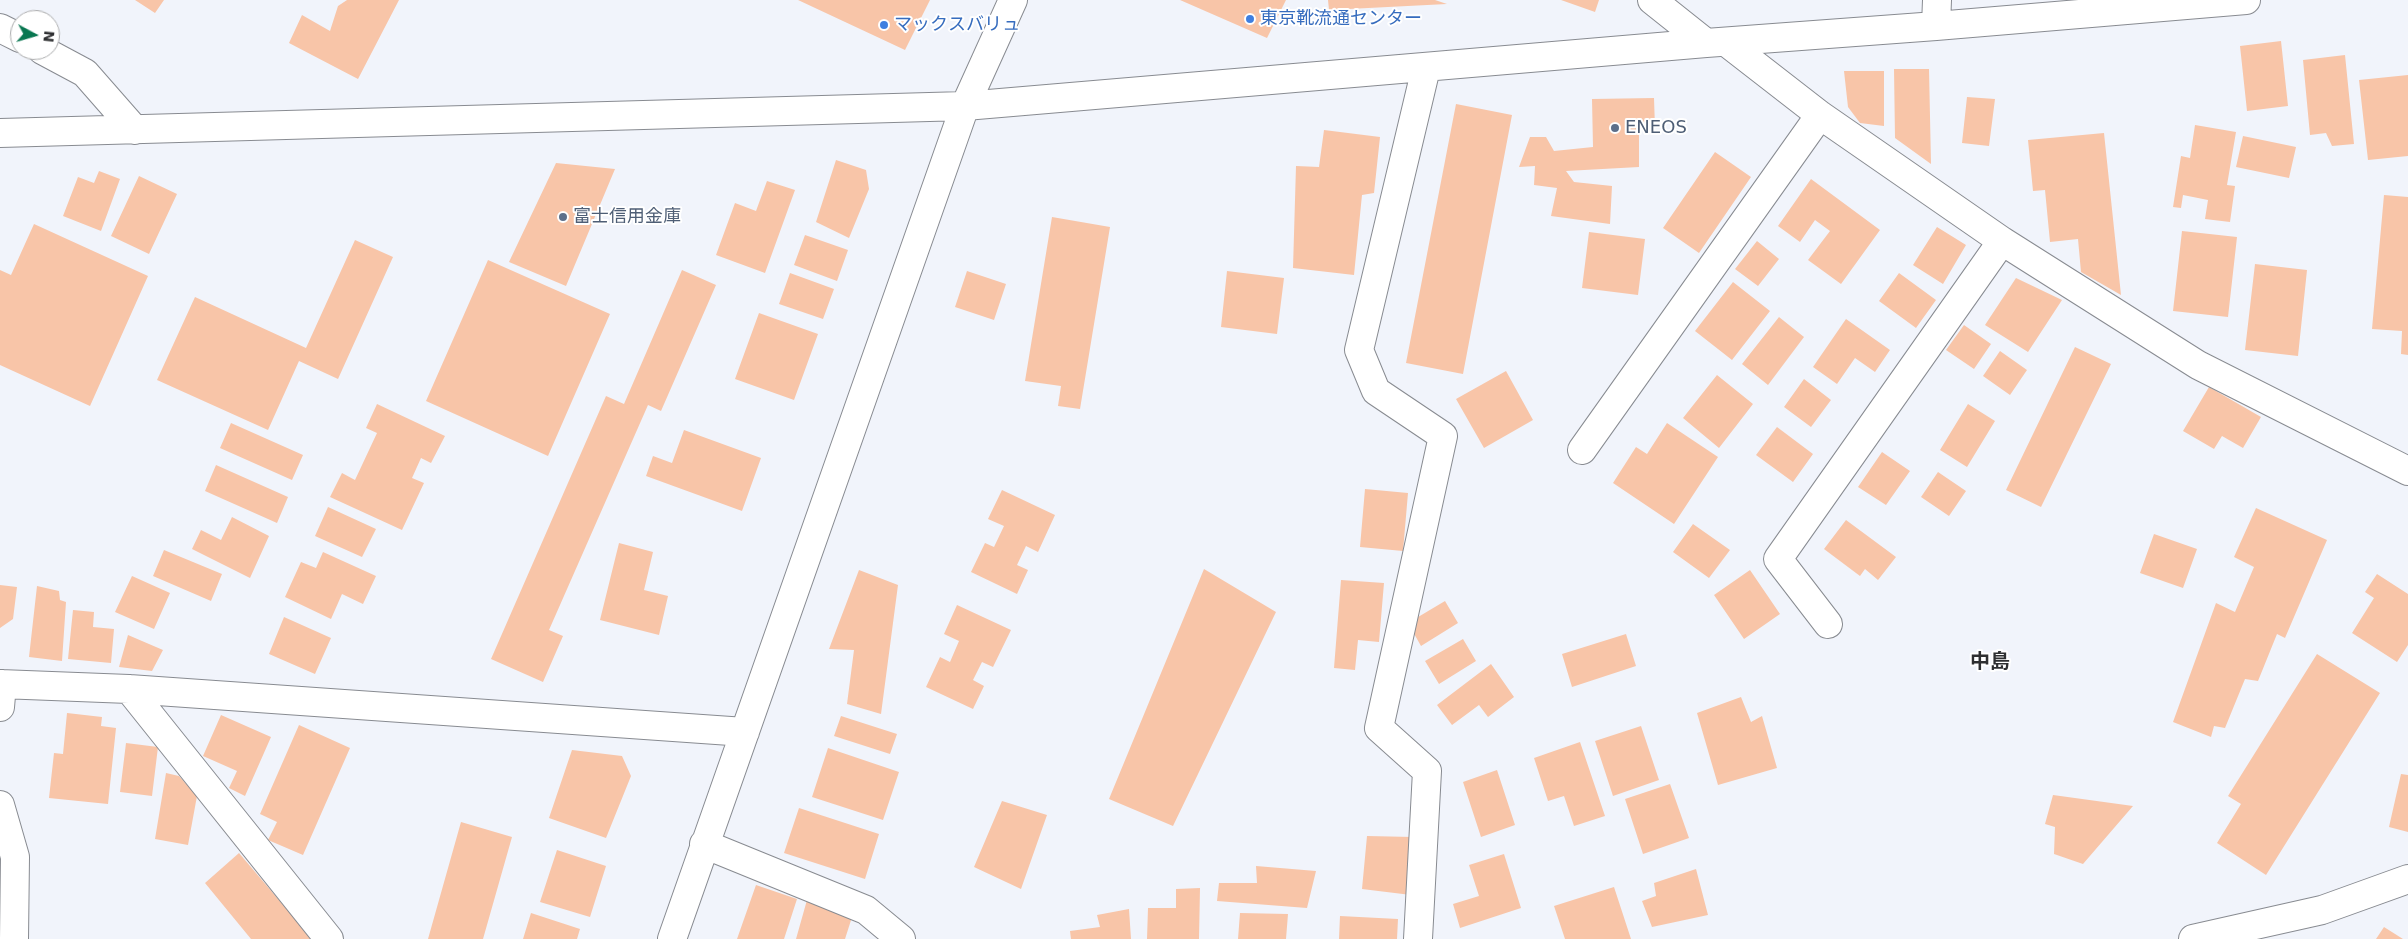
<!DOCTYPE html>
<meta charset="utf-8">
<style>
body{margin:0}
#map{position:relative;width:2408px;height:939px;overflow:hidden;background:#f1f4fb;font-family:"DejaVu Sans",sans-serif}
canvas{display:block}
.north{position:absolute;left:10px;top:10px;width:50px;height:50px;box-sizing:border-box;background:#fff;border:1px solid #abacad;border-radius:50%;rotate:96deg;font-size:14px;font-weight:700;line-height:20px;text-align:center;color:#2e2f31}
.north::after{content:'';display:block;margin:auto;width:18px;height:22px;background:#097751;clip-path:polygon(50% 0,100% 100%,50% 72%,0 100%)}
</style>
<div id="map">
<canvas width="2408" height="939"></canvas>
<div class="north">N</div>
</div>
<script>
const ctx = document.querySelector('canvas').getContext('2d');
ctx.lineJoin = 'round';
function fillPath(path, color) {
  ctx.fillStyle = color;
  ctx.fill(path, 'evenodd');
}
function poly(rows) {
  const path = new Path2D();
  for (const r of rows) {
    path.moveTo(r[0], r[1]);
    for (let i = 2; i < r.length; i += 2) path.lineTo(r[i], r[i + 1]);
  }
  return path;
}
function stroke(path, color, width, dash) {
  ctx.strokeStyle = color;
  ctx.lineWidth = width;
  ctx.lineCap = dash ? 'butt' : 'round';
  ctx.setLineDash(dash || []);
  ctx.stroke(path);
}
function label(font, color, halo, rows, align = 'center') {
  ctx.font = font + ' "DejaVu Sans","Noto Sans JP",sans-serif';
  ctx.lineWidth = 4;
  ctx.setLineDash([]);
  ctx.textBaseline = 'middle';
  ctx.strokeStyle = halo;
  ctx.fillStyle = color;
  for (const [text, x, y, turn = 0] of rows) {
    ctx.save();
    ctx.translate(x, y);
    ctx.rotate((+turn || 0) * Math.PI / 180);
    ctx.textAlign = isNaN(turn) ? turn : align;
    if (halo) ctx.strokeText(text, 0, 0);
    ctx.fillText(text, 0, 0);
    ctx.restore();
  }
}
fillPath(poly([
 [135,0,164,0,155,13],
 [347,0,399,0,358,79,289,43,302,15,330,31,338,6],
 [798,0,930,0,905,50],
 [1180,0,1286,0,1267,38],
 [1328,0,1435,0,1447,4,1329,10],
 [1561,0,1599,0,1595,12],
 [2281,41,2288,106,2247,111,2240,46],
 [2345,55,2354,144,2332,146,2326,133,2310,135,2303,60],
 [1894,69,1929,69,1931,164,1895,138],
 [1844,71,1884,71,1884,126,1860,123,1848,107],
 [2408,75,2408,156,2368,160,2359,80],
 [1967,97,1995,99,1989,146,1962,143],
 [1654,98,1655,128,1639,128,1639,167,1566,171,1574,182,1612,186,1610,224,1551,216,1557,188,1534,185,1535,166,1519,167,1530,137,1546,137,1554,151,1593,147,1592,99],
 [1456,104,1512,115,1463,374,1406,363],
 [2195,125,2236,132,2227,185,2235,186,2230,222,2205,219,2208,200,2183,195,2181,208,2173,207,2181,156,2190,158],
 [1324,130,1380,137,1374,193,1362,195,1354,275,1293,268,1296,166,1319,167],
 [2104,133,2121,295,2081,272,2078,239,2050,242,2045,190,2033,191,2028,140],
 [2243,136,2296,147,2289,178,2236,167],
 [1715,152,1751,177,1699,253,1663,228],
 [836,160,866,170,869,189,849,238,816,222],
 [556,163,615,169,566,286,509,262],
 [99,171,120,179,101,231,63,216,78,177,94,183],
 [139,176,177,194,149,254,111,236],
 [1811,179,1880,230,1841,284,1808,260,1830,231,1815,220,1800,242,1778,226],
 [767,181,795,190,765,273,716,255,735,203,756,211],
 [2384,195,2408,197,2408,355,2401,354,2402,331,2372,329],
 [1052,217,1110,227,1080,409,1058,406,1061,386,1025,381],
 [34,224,148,276,90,406,0,365,0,270,11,275],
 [1937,227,1966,245,1943,284,1913,265],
 [2182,231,2237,237,2228,317,2173,311],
 [1589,232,1645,239,1638,295,1582,288],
 [805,235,848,250,837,281,794,265],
 [355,240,393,257,338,379,299,361,268,430,157,380,195,297,306,348],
 [1757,241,1779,259,1758,286,1735,269],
 [488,260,610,314,548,456,426,401],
 [2255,264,2307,270,2298,356,2245,350],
 [682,270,716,285,661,411,648,405,549,630,563,636,543,682,491,659,606,396,624,404],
 [967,271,1006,284,994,320,955,307],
 [1227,271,1284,278,1277,334,1221,327],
 [790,273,834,289,823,319,779,304],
 [1899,273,1936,300,1916,328,1879,301],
 [2016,278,2062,300,2028,352,1985,325],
 [1733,282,1770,311,1732,360,1695,331],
 [759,313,818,334,794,400,735,379],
 [1779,317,1804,337,1768,385,1742,364],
 [1846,319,1890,350,1875,372,1855,358,1837,384,1813,367],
 [1964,325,1991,344,1974,369,1946,350],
 [2075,347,2111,364,2041,507,2006,490],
 [2000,351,2027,370,2010,395,1983,376],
 [1506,371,1533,420,1484,448,1456,399],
 [1717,375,1753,404,1719,448,1683,418],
 [1804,379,1831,400,1811,427,1784,407],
 [2209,387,2261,417,2243,448,2222,436,2214,449,2183,431],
 [377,404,445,436,431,463,421,458,412,478,424,483,402,530,330,497,342,473,355,480,377,433,366,428],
 [1968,404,1995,421,1967,467,1940,450],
 [231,423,303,455,292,480,220,448],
 [1667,423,1718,457,1674,524,1613,483,1636,447,1647,454],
 [1777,427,1813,454,1793,482,1756,455],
 [684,430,761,458,742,511,646,476,653,456,672,463],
 [1882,452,1910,471,1886,505,1858,487],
 [216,465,288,497,277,523,205,491],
 [1938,472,1966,491,1949,516,1921,497],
 [1365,489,1408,493,1403,551,1360,547],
 [1002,490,1055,515,1038,552,1026,546,1017,565,1028,570,1017,594,971,572,985,543,994,547,1004,526,988,519],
 [328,507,376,529,362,557,315,536],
 [2256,508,2327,540,2285,638,2277,634,2258,681,2245,679,2225,728,2214,726,2211,737,2173,722,2216,603,2235,612,2254,567,2234,557],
 [232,517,269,536,250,578,192,549,201,530,221,540],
 [1846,520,1896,557,1878,580,1865,569,1860,576,1824,549],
 [1693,524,1730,550,1709,578,1673,552],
 [2154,534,2197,549,2183,588,2140,573],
 [619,543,653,552,644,590,668,596,659,635,600,620],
 [164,550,222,574,211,601,153,576],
 [323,552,376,576,363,604,342,594,331,619,285,597,301,562,316,568],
 [1204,569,1276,612,1173,826,1109,799],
 [859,570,898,585,881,714,847,704,854,650,829,649],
 [1750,570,1780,614,1744,639,1714,595],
 [2377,574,2408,594,2408,645,2397,662,2352,633,2374,598,2365,592],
 [132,576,170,593,154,629,115,612],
 [1341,580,1384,583,1379,642,1358,640,1355,670,1334,668],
 [0,585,17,587,13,619,0,628],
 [37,586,59,591,60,600,66,602,62,661,29,657],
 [1445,601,1458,623,1421,646,1408,623],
 [957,605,1011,630,993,667,982,662,973,680,984,686,973,709,926,687,940,657,950,662,959,641,944,634],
 [73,610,94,612,93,627,114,629,111,663,68,659],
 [284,617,331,638,315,674,269,654],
 [1626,634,1636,666,1572,687,1562,654],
 [128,635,163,650,152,671,119,667],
 [1463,639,1476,661,1439,684,1425,661],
 [2317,654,2380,693,2266,875,2217,843,2241,804,2228,796],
 [1491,664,1514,697,1488,717,1479,705,1452,725,1437,705],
 [1741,697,1751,722,1762,716,1777,768,1718,785,1697,713],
 [67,713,102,717,101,726,116,728,108,804,49,798,54,753,63,754],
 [221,715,271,737,245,796,229,788,237,771,203,756],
 [841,716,897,734,890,754,834,736],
 [299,725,350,748,303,855,268,840,277,822,260,814],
 [1641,726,1659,780,1613,796,1595,741],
 [1580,742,1605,816,1574,826,1564,796,1548,801,1534,758],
 [126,743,158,747,152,796,120,792],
 [828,748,899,772,883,820,812,797],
 [572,750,622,756,631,776,606,838,549,818],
 [1497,770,1515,825,1481,837,1463,782],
 [166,773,179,776,197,796,188,845,155,839],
 [2401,774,2408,775,2408,832,2389,827],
 [1670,784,1689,838,1643,854,1625,799],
 [2053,795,2133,806,2083,864,2054,854,2055,827,2045,824],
 [1002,801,1047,815,1021,889,974,867],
 [799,808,879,834,865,879,784,853],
 [461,822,512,837,483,939,428,939],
 [1367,836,1413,837,1411,895,1362,889],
 [557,850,606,866,590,917,540,902],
 [239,853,312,939,251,939,205,883],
 [1504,854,1521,908,1460,928,1453,904,1479,896,1469,865],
 [1256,866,1316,871,1307,908,1217,901,1219,883,1257,883],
 [1696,869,1708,915,1652,927,1642,901,1656,896,1654,883],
 [756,885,797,899,784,939,737,939],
 [1614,887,1631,939,1565,939,1554,906],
 [1200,888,1199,939,1147,939,1148,908,1176,908,1176,889],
 [807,900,853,914,845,939,796,939],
 [1129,909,1131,939,1071,939,1070,931,1100,927,1097,915],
 [531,913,580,929,577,939,523,939],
 [1240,913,1288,914,1286,939,1238,939],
 [1340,916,1398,919,1397,939,1339,939],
 [2384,927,2403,939,2376,939]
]), '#f8c5a8');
const minor = poly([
 [1652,0,1706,43],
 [1936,26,1937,0],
 [0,28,20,38],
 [1726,42,1820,115,2002,241,2198,365,2408,471],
 [42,50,85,73,135,130],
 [0,133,965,106,1706,43,1936,26,2246,0],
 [1582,450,1820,115],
 [1828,624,1778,559,2002,241],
 [0,684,129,689,745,732],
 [129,689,329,939],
 [0,707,2,684],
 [0,805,15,857,14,939],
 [704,844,866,910,901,939],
 [672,939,965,106,1013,0],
 [1418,939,1427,771,1379,728,1443,436,1376,391,1359,350,1426,68],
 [2193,939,2322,910,2408,879]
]);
stroke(minor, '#888b91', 30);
stroke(minor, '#fff', 28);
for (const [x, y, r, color] of [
 [1250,19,5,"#3f7fe0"],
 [884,25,5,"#3f7fe0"],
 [1615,128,5,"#5c6f8a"],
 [563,217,5,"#5c6f8a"]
]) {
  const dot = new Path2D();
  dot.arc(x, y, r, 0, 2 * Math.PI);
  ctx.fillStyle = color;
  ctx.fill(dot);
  stroke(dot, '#fff', 2);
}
label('18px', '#366cbe', '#fff', [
 ["東京靴流通センター",1260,19],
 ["マックスバリュ",894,25]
], 'left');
label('18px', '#4e5e75', '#fff', [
 ["ENEOS",1625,128],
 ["富士信用金庫",573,217]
], 'left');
label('bold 20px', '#2e2f31', '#fff', [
 ["中島",1990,663]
]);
</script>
